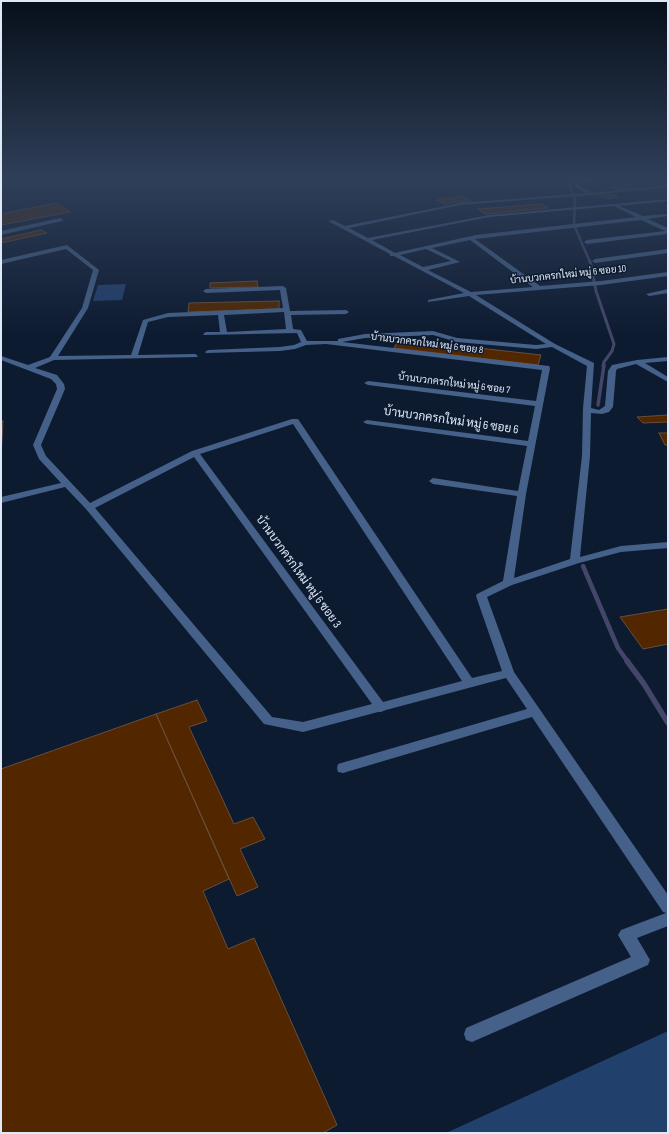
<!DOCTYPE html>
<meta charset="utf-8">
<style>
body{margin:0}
#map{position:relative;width:669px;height:1134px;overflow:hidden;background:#0d1b30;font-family:"Sofia Sans Condensed",sans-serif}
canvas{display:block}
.frame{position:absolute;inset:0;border:2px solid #dee8f7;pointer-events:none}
</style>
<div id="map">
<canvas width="669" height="1134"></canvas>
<div class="frame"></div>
</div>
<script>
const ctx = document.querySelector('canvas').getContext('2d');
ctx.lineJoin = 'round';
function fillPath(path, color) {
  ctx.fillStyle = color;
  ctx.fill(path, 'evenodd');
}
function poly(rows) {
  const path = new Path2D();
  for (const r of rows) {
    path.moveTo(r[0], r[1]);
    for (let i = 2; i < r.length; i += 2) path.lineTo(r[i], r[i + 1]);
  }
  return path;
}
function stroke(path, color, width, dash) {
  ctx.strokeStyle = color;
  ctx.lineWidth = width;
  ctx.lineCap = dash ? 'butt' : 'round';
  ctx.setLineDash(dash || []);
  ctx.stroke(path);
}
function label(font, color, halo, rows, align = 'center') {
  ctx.font = font + ' "Sofia Sans Condensed",Sarabun,sans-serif';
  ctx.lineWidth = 3;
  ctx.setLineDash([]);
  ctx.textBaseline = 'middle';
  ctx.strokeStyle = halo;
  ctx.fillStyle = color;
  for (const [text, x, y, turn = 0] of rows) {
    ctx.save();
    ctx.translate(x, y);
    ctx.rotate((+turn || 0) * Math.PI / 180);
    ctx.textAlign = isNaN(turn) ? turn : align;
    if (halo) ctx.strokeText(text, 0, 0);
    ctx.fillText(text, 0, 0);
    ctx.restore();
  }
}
fillPath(poly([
 [126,284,122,300,93,301,98,285],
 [668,1031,668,1133,446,1133]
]), '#21406c');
stroke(poly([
 [567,180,575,199,574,225,590,262]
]), '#434668', 2.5);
stroke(poly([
 [590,261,596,291,614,344,612,351,604,362,603,366]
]), '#434668', 3);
stroke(poly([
 [598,405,604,365]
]), '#434668', 3.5);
stroke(poly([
 [583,566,618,648,628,662]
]), '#434668', 4.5);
stroke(poly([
 [627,661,644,684,668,723]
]), '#434668', 5.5);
const building = poly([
 [627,184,635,188,617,190,609,187,627,184],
 [610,194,618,197,607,199,599,195,610,194],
 [462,196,471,201,459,203,450,198,462,196],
 [447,198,455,202,445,204,436,200,447,198],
 [56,203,70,212,1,225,1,214,56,203],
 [541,204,548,208,485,214,478,209,541,204],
 [41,230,47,233,1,243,1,239,41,230],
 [257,281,258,287,210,288,210,283,257,281],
 [279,301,279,309,188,312,189,303,279,301],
 [399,339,541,355,538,365,394,348,399,339],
 [668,415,668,422,643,423,637,417,668,415],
 [3,421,1,458,1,422,3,421],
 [659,433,668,433,668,445,665,445,659,433],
 [668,609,668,644,643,649,620,617,668,609],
 [197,700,207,721,189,727,234,824,253,817,265,839,240,849,258,887,237,896,156,714,197,700],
 [156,714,229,879,203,891,228,949,254,938,337,1125,323,1133,1,1133,1,769,156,714]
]);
fillPath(building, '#522700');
stroke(building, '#684e3b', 1);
fillPath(poly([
 [592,179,610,179,579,183,580,186,592,193,668,185,668,187,591,195,460,205,349,228,368,238,489,215,668,199,668,201,619,206,643,216,668,214,668,216,648,219,668,228,668,234,587,244,584,242,587,240,665,231,641,220,475,239,540,286,601,281,668,272,668,276,601,285,476,295,555,344,594,363,591,408,599,410,605,406,608,371,612,365,637,360,668,357,668,361,645,363,668,377,668,382,636,364,617,369,616,371,613,407,609,412,602,414,591,413,590,456,580,557,621,546,668,542,668,548,621,552,579,563,512,585,487,597,514,672,668,895,668,926,637,938,650,960,648,965,472,1042,466,1040,464,1034,466,1028,631,957,618,935,621,930,666,913,663,912,532,717,343,773,338,772,337,768,338,764,527,709,506,678,386,710,381,712,378,712,303,732,264,724,86,509,65,487,1,503,1,497,61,483,39,459,33,445,57,389,56,384,51,379,1,360,1,356,28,365,50,357,82,308,93,270,66,249,1,264,1,260,67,245,99,270,88,308,58,356,131,355,143,320,168,313,283,308,280,290,206,293,203,291,206,289,283,286,286,288,290,311,346,310,349,312,346,314,291,315,293,329,301,330,307,341,338,341,338,339,365,334,433,331,457,338,536,345,546,344,469,296,428,302,428,300,464,293,394,256,390,256,390,254,328,221,333,220,345,226,460,203,586,193,576,188,575,182,592,179],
 [614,206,636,217,476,235,395,253,372,240,489,217,614,206],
 [470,240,533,287,471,292,428,270,460,262,432,248,470,240],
 [426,249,451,261,423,267,400,255,426,249],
 [284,312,286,329,227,332,224,315,284,312],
 [218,315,220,332,206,332,203,334,204,335,297,333,301,342,294,345,280,347,208,350,205,352,206,353,280,351,295,349,306,345,326,344,542,370,536,401,368,381,364,383,368,385,535,406,528,441,367,420,363,422,367,424,527,446,518,491,433,478,429,481,433,484,517,496,503,581,477,594,476,596,502,671,472,678,298,419,292,419,192,451,90,503,46,456,41,445,65,389,64,384,57,375,35,368,54,360,197,357,198,356,195,354,138,355,148,322,168,317,218,315],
 [433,335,457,342,536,349,552,347,587,366,583,408,582,456,570,559,514,578,526,494,550,368,549,366,342,342,365,338,433,335],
 [293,424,462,681,383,702,200,454,293,424],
 [194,457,372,704,303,722,272,717,95,508,194,457],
 [60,218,63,220,62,221,1,235,1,231,60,218],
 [668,249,668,253,595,263,592,261,595,259,668,249],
 [668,289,668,293,649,296,646,294,668,289]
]), '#456189');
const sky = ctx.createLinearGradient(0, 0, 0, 338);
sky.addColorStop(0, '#070f1a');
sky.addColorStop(0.53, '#2f3f59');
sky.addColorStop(1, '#2f3f5900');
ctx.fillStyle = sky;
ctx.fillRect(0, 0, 669, 338);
label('10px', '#dee8f7', '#0d1b30', [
 ["บ้านบวกครกใหม่ หมู่ 6 ซอย 10",568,275,-6],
 ["บ้านบวกครกใหม่ หมู่ 6 ซอย 8",427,344,7],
 ["บ้านบวกครกใหม่ หมู่ 6 ซอย 7",454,384,7]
]);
label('12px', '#dee8f7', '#0d1b30', [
 ["บ้านบวกครกใหม่ หมู่ 6 ซอย 6",451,421,8],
 ["บ้านบวกครกใหม่ หมู่ 6 ซอย 3",298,572,54]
]);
</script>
